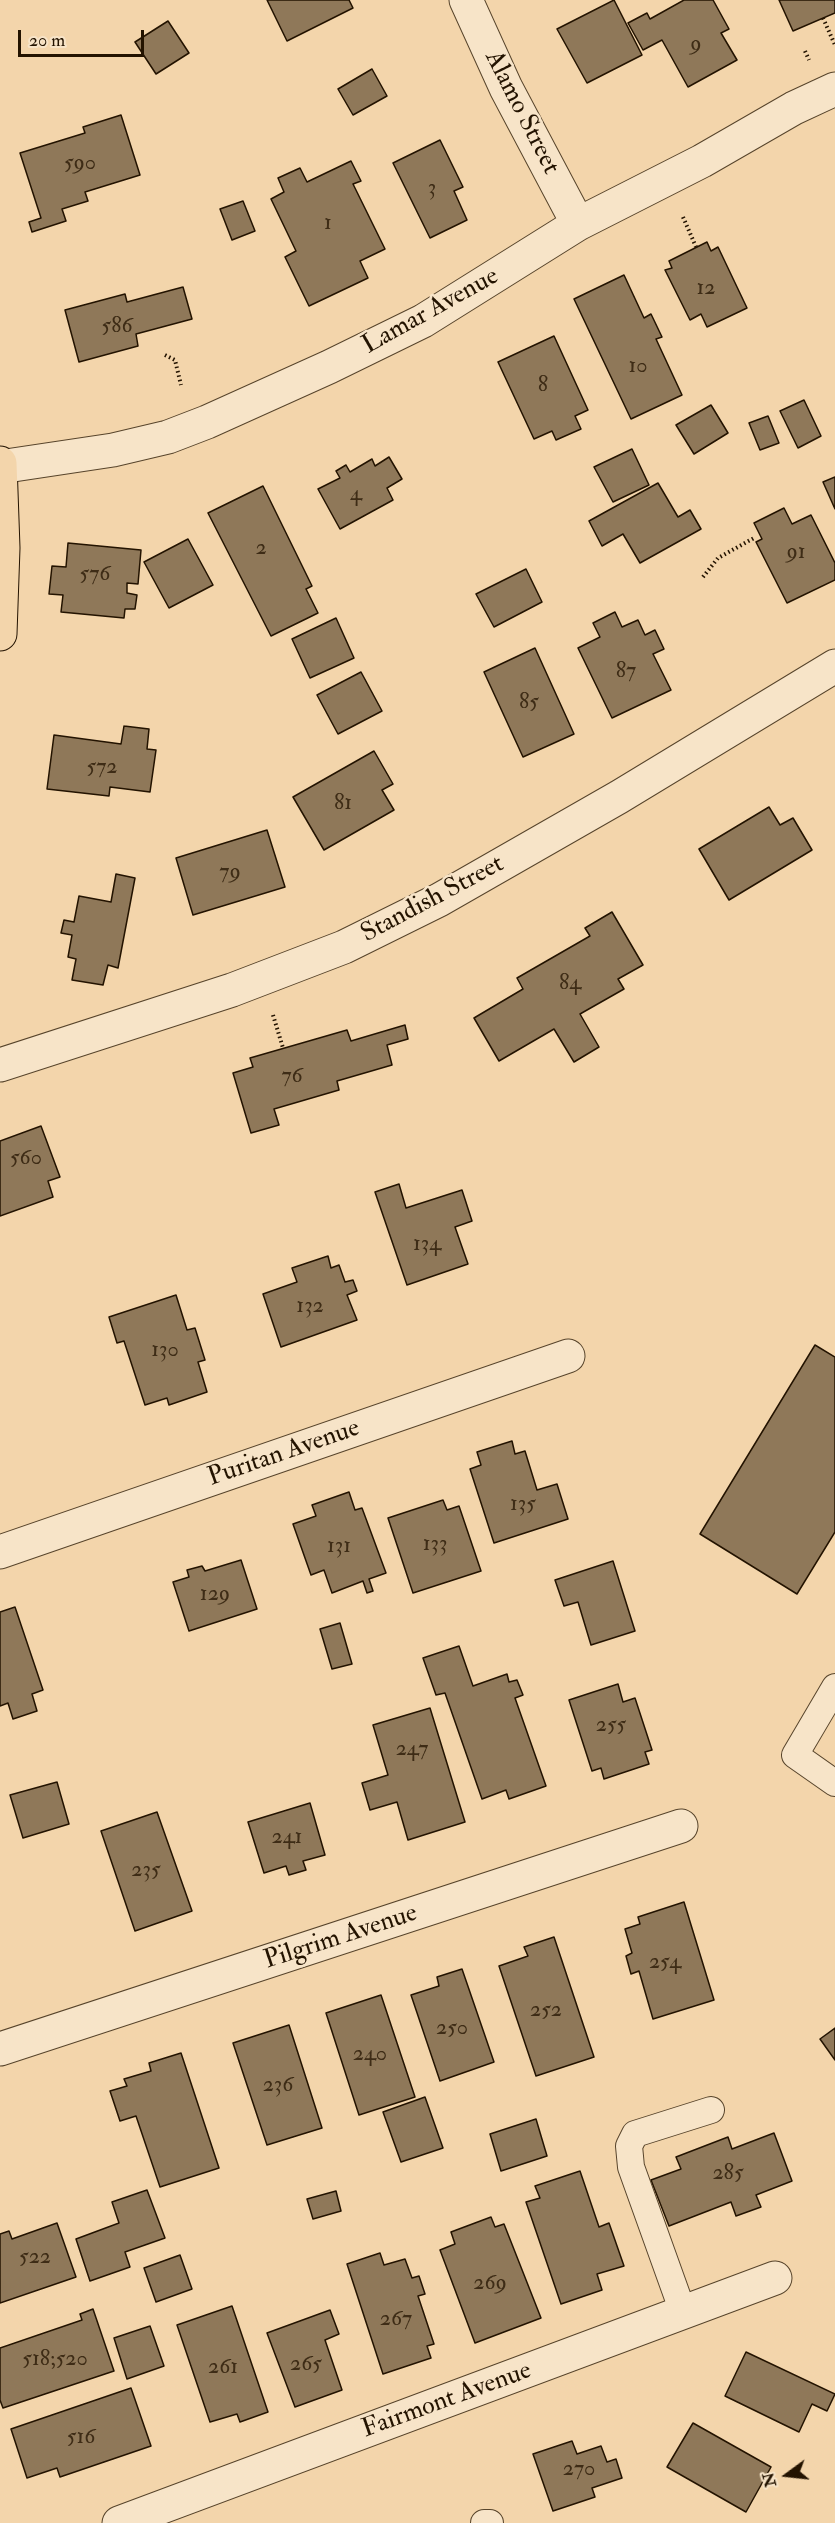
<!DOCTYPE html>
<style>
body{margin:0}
#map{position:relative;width:835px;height:2523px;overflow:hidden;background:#f3d5ab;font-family:"IM FELL Double Pica",serif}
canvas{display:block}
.north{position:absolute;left:757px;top:2445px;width:60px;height:60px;-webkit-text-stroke:4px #f7e4c8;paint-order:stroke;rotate:255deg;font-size:16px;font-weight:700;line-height:24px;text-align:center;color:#231300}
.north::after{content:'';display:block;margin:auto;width:21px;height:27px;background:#231300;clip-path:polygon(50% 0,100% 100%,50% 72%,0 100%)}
.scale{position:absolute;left:18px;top:30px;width:126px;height:27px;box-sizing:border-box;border:3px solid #231300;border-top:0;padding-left:8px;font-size:18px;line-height:21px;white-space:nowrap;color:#231300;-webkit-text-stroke:4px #f7e4c8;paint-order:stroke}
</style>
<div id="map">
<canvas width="835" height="2523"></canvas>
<div class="north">N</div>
<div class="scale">20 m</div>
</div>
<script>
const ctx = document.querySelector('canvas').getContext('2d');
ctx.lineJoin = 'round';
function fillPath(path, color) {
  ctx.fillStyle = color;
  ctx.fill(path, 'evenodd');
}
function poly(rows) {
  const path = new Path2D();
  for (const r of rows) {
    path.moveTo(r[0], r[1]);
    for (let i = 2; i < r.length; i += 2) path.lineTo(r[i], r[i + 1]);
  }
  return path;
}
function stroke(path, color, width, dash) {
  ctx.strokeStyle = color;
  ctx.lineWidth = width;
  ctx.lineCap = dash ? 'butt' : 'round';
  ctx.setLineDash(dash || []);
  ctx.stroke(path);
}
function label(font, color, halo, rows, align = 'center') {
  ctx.font = font + ' "IM FELL Double Pica",serif';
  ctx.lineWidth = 5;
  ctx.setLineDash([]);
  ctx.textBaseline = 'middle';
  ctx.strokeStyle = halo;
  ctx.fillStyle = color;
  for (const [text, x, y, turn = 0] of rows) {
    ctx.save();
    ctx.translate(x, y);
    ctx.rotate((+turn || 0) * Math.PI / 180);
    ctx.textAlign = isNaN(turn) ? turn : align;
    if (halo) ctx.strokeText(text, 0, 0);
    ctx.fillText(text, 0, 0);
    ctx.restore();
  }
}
const building = poly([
 [267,0,349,0,353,8,287,41,267,0],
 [614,0,642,55,587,83,557,29,614,0],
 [684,0,713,0,729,29,721,33,737,60,688,87,662,40,643,50,628,23,647,13,650,19,684,0],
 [779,0,835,0,835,13,793,31,779,0],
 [168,21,189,53,156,74,135,42,168,21],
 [372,69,387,96,353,115,338,89,372,69],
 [121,115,140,175,85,192,88,201,62,209,66,221,32,232,29,222,41,218,20,153,85,133,83,127,121,115],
 [440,140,463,187,454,191,467,220,430,238,393,163,440,140],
 [351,161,361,181,353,184,385,249,360,261,368,278,309,306,285,257,296,251,271,199,284,192,278,178,300,168,307,182,351,161],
 [243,201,255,231,232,240,220,209,243,201],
 [707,242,711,251,718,247,747,308,707,327,701,314,690,320,665,270,672,268,669,261,707,242],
 [624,275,644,318,651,314,662,337,656,339,682,395,631,419,574,299,624,275],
 [183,287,192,319,136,334,138,346,79,362,65,310,125,294,127,302,183,287],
 [554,336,588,410,575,416,581,429,556,440,552,431,534,439,498,362,554,336],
 [804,400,821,436,798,448,780,411,804,400],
 [711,405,728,433,694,454,676,425,711,405],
 [768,416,779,443,760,450,749,423,768,416],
 [632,449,649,485,613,502,594,467,632,449],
 [389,457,402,479,387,488,393,500,340,529,318,489,340,478,336,471,346,465,350,472,372,459,375,466,389,457],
 [835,477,835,509,823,482,835,477],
 [658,483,678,517,690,510,701,529,640,563,623,534,602,546,589,521,658,483],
 [263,486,312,586,306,589,318,613,271,636,208,513,263,486],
 [784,508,792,524,811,515,835,563,835,580,787,603,756,542,762,539,754,523,784,508],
 [188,539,213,585,169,608,144,562,188,539],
 [68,543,141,550,138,584,127,583,127,593,137,595,135,609,125,609,124,618,61,612,63,595,49,594,52,566,66,567,68,543],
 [526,569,542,602,494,627,476,594,526,569],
 [615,612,622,627,638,620,645,635,655,630,664,649,653,654,671,690,612,718,578,648,600,637,593,623,615,612],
 [336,618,354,658,310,678,292,639,336,618],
 [535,648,574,734,523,757,484,672,535,648],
 [361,672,382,711,338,734,317,695,361,672],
 [124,726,149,729,147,749,156,750,150,792,110,787,109,796,47,789,54,735,121,744,124,726],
 [374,751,393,784,382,790,394,810,324,850,293,797,374,751],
 [769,807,780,825,793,818,812,850,729,900,699,849,769,807],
 [267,830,285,887,193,915,176,858,267,830],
 [116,874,135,878,118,968,108,965,103,985,72,980,76,959,68,957,72,935,61,933,64,920,74,922,79,896,111,902,116,874],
 [612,912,643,965,618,979,624,989,580,1014,599,1047,574,1062,554,1029,499,1061,474,1018,523,989,517,978,590,936,585,928,612,912],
 [405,1025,408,1039,387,1045,392,1065,337,1081,339,1090,274,1109,279,1125,251,1133,233,1073,253,1067,250,1058,347,1030,351,1041,405,1025],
 [41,1126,60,1177,48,1181,53,1197,0,1216,0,1141,41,1126],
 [399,1184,406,1208,462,1190,472,1221,455,1227,468,1264,407,1285,375,1192,399,1184],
 [328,1256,331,1268,339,1265,345,1282,353,1280,357,1291,347,1295,357,1320,281,1347,263,1294,297,1282,292,1268,328,1256],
 [176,1295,187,1330,195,1328,205,1360,198,1362,207,1392,169,1405,167,1398,145,1405,124,1341,117,1343,109,1317,176,1295],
 [815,1345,835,1357,835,1532,797,1594,700,1534,815,1345],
 [512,1441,515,1454,525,1451,537,1490,557,1484,568,1519,494,1543,470,1469,481,1465,477,1452,512,1441],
 [349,1492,355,1510,362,1508,386,1573,369,1579,373,1591,367,1593,363,1581,332,1593,324,1570,311,1575,293,1524,316,1516,312,1505,349,1492],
 [443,1500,447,1510,459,1506,481,1571,413,1593,388,1518,443,1500],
 [241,1560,257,1609,189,1631,173,1582,189,1577,187,1570,202,1566,205,1571,241,1560],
 [613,1561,635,1631,591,1645,578,1602,564,1606,555,1580,613,1561],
 [15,1607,43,1690,32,1694,37,1711,13,1719,8,1703,0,1706,0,1612,15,1607],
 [340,1623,352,1664,332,1669,320,1629,340,1623],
 [459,1646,473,1686,507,1674,509,1682,517,1680,523,1695,515,1698,546,1786,509,1799,506,1790,482,1799,445,1693,436,1695,423,1658,459,1646],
 [618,1684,623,1702,635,1698,652,1750,645,1752,649,1764,604,1779,601,1768,592,1771,569,1700,618,1684],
 [430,1708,465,1822,408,1840,397,1802,370,1810,362,1783,388,1775,373,1725,430,1708],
 [57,1782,69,1824,23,1838,10,1795,57,1782],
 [310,1803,325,1855,303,1861,306,1870,289,1875,286,1866,264,1873,248,1822,310,1803],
 [157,1812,192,1911,135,1931,101,1831,157,1812],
 [684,1902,714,2000,653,2019,639,1971,631,1974,626,1956,632,1953,625,1929,640,1924,638,1917,684,1902],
 [554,1937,594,2057,536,2076,499,1966,528,1956,524,1947,554,1937],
 [462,1969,494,2062,440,2081,411,1995,439,1986,437,1977,462,1969],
 [381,1995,415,2097,359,2115,326,2013,381,1995],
 [289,2025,322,2128,267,2145,233,2043,289,2025],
 [835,2028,835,2060,820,2039,835,2028],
 [181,2053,219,2168,160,2187,136,2116,120,2121,110,2091,127,2086,124,2079,151,2071,149,2063,181,2053],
 [425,2097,443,2148,401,2162,383,2112,425,2097],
 [536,2119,547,2156,501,2171,490,2134,536,2119],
 [774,2133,792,2181,756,2195,761,2207,736,2216,731,2202,669,2226,651,2180,681,2169,676,2157,728,2137,732,2149,774,2133],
 [580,2171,599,2227,609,2223,624,2266,597,2274,602,2290,561,2304,526,2202,540,2198,535,2186,580,2171],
 [147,2190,165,2238,125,2252,130,2267,90,2281,76,2239,119,2223,112,2202,147,2190],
 [336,2191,341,2211,313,2219,307,2199,336,2191],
 [491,2217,495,2227,504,2224,541,2318,475,2343,440,2250,455,2244,451,2232,491,2217],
 [57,2223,76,2277,0,2303,0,2234,9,2231,12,2239,57,2223],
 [380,2253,384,2265,405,2259,412,2278,419,2276,425,2294,418,2296,434,2344,427,2346,431,2358,383,2374,347,2264,380,2253],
 [180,2255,192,2289,156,2302,144,2268,180,2255],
 [232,2306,268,2412,240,2422,237,2414,210,2422,177,2325,232,2306],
 [93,2309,114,2371,3,2408,0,2400,0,2348,82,2320,80,2314,93,2309],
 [330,2310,339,2334,325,2340,342,2390,295,2407,267,2333,330,2310],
 [150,2326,164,2366,127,2379,114,2338,150,2326],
 [746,2352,835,2394,827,2411,812,2404,799,2432,725,2396,746,2352],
 [131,2388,151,2446,60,2477,57,2468,27,2478,11,2429,131,2388],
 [693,2423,771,2467,746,2512,667,2467,693,2423],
 [572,2441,577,2454,601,2446,607,2462,616,2459,622,2478,592,2488,595,2497,553,2511,533,2454,572,2441]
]);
fillPath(building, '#8f7859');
stroke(building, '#231300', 1.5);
const service = poly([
 [835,1687,795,1755,835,1783],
 [683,2312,631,2167,629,2146,635,2134,711,2110],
 [484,2523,490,2523]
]);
const minor = poly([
 [466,0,506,88,578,224],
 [0,467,113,450,168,437,207,422,329,367,423,321,578,224,702,161,794,108,835,89],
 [0,1065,232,990,344,947,439,900,619,797,835,666],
 [0,1552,568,1356],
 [0,2049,681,1826],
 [119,2523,775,2278]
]);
const trunk = poly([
 [0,463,3,548,0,634]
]);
stroke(service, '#57442b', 28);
stroke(minor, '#57442b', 35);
stroke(trunk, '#231300', 35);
stroke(poly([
 [823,18,835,45],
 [805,51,809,60],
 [683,217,696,247],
 [165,355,175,360,181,385],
 [703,577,718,558,754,538],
 [273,1015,283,1048]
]), '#231300', 4, [1.5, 3]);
stroke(service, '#f7e4c8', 26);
stroke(minor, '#f7e4c8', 33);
stroke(trunk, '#f3d5ab', 33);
label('22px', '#3e2c16', null, [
 ["9",696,45],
 ["590",80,164],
 ["3",432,189],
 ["1",328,224],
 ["12",706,289],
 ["586",117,327],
 ["10",638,367],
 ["8",543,386],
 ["4",356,495],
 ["2",261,549],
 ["91",796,553],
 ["576",95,575],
 ["87",626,672],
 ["85",529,703],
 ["572",102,768],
 ["81",343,804],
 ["79",230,873],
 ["84",570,984],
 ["76",292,1077],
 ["560",26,1159],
 ["134",427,1245],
 ["132",310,1307],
 ["130",165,1351],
 ["135",523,1505],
 ["133",435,1545],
 ["131",339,1547],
 ["129",215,1595],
 ["255",611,1726],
 ["247",412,1750],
 ["241",287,1838],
 ["235",146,1871],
 ["254",665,1963],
 ["252",546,2011],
 ["250",452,2029],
 ["240",370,2055],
 ["236",278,2086],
 ["285",728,2174],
 ["522",35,2258],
 ["269",490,2284],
 ["267",396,2320],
 ["518;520",55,2360],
 ["265",306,2365],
 ["261",223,2368],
 ["516",81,2438],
 ["270",579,2470]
]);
label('26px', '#231300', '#f7e4c8', [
 ["Alamo Street",521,113,63],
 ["Lamar Avenue",431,312,-29],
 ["Standish Street",433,900,-28],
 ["Puritan Avenue",284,1454,-19],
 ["Pilgrim Avenue",341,1938,-18],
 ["Fairmont Avenue",447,2401,-20]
]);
</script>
